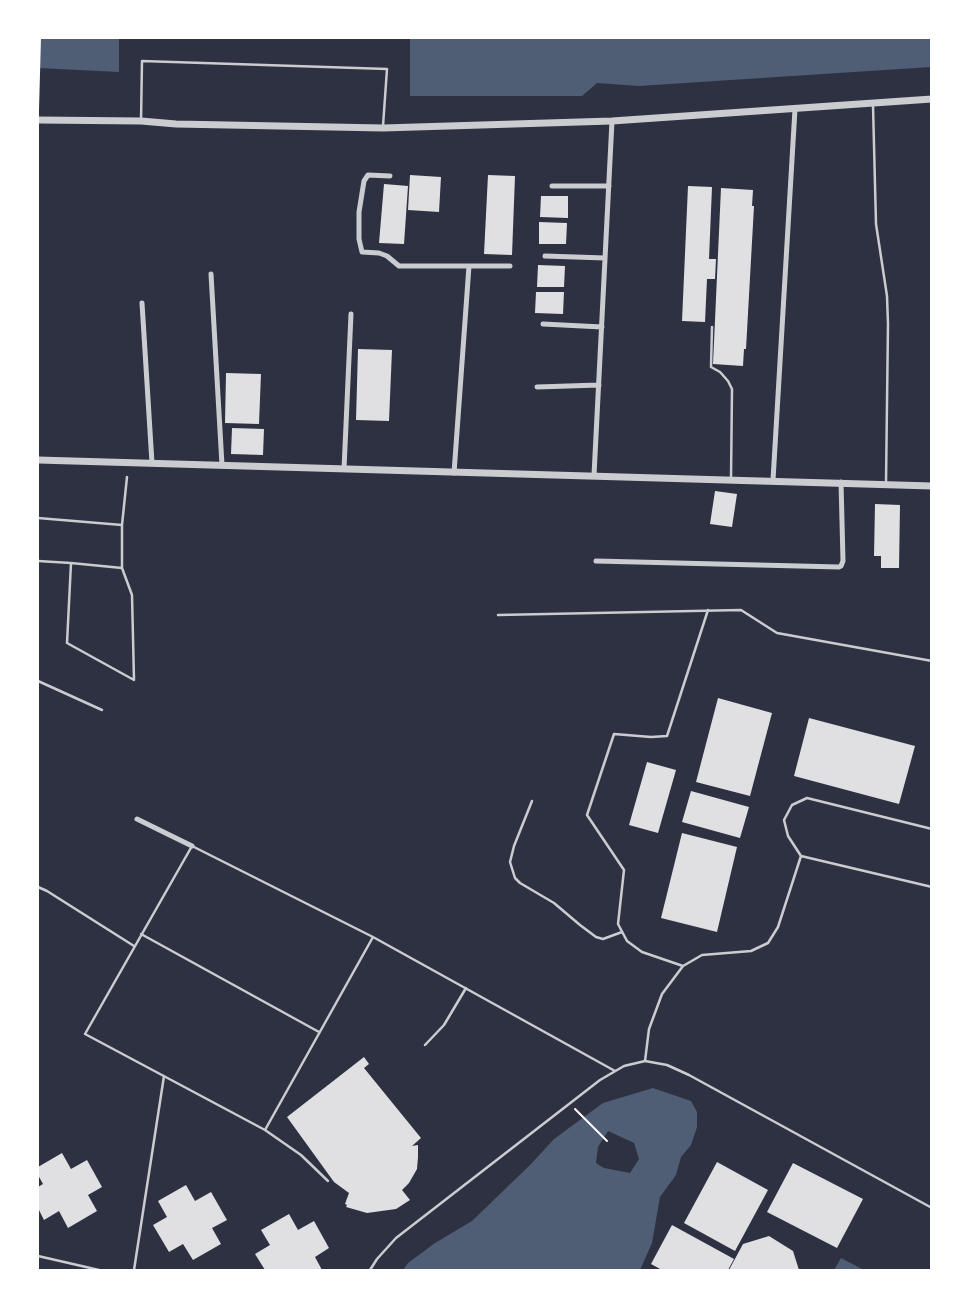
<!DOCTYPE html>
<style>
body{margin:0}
#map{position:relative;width:969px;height:1308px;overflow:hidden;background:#2d3142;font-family:"DejaVu Sans",sans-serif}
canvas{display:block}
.frame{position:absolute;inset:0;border:39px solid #fff;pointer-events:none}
</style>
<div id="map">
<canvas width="969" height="1308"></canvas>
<div class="frame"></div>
</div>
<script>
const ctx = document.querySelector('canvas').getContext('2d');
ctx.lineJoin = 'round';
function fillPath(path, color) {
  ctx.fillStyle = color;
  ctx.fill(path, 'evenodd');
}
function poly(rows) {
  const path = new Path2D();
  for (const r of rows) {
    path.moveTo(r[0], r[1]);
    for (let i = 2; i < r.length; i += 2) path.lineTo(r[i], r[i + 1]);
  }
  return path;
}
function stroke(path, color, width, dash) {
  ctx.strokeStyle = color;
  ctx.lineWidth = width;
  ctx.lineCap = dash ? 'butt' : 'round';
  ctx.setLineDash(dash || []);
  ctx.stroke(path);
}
fillPath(poly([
 [38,38,119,38,119,72,38,68],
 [410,38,931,38,931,67,639,86,597,83,582,96,410,96],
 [653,1088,691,1101,697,1112,697,1127,691,1145,681,1157,676,1175,660,1197,652,1243,640,1270,403,1270,408,1263,435,1243,472,1221,531,1164,554,1139,603,1103],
 [608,1131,634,1143,639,1159,630,1173,604,1168,596,1163,598,1147],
 [841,1258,864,1270,834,1270]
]), '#4f5d75');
fillPath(poly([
 [410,175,441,177,439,212,408,210],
 [488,175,515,176,512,255,484,254],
 [384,184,408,186,404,244,379,243],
 [688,186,712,187,709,259,716,259,715,279,707,279,705,322,682,321],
 [721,188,753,190,752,206,754,206,746,349,744,349,743,366,713,364],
 [541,196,568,196,568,218,540,217],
 [539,222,567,223,566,244,539,244],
 [538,265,565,266,564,287,537,287],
 [536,292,564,292,563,314,535,313],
 [358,349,392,350,389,421,356,420],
 [226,373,261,374,259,424,225,423],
 [232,428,264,429,263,455,231,454],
 [715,491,737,494,732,527,710,524],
 [875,504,900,505,899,568,881,568,881,556,874,556],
 [718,698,772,713,750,796,696,782],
 [809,718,915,746,899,804,794,776],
 [647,762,676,770,658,833,629,825],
 [691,791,749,807,740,838,682,822],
 [682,833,737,847,717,932,661,918],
 [364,1057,369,1064,364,1068,421,1138,412,1146,418,1145,418,1157,417,1169,409,1183,402,1190,410,1200,396,1209,367,1213,346,1207,347,1205,345,1204,349,1193,334,1182,287,1117],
 [62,1153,71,1169,87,1160,102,1187,88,1195,97,1211,68,1228,59,1211,44,1220,38,1208,38,1187,43,1184,38,1175,38,1167],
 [717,1162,768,1190,735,1251,684,1223],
 [793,1163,863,1199,837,1248,767,1212],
 [186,1185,195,1201,211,1192,227,1220,212,1228,221,1244,193,1260,183,1244,169,1252,153,1225,167,1217,158,1201],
 [289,1214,298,1230,314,1221,329,1248,315,1257,322,1270,265,1270,255,1254,270,1245,261,1230],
 [672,1225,734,1259,728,1270,662,1270,651,1264],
 [769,1236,793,1251,799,1270,729,1270,743,1244]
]), '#e0e0e3');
stroke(poly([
 [38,110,40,38],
 [575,1109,607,1141]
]), '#fff', 2);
stroke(poly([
 [873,105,876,224,887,296,888,324,886,483],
 [141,121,142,61,387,69,383,126],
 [712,327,711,367,720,372,728,381,732,389,731,479],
 [38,518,122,525,127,477],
 [38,561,71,563,67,643,134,680,132,595,122,568,122,525],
 [71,563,122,568],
 [498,615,741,610,777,633,932,661],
 [38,681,102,710],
 [532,801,514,846,510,862,515,878,520,883,554,903,580,925,596,937,603,939,622,932],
 [932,829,807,798,792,805,784,820,788,836,801,856,932,887],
 [38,887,47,891,134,946],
 [141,934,319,1032],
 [683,966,642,952,627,941,618,924,624,870,587,815,614,734,651,737,667,736,708,610],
 [425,1045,444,1025,466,988],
 [645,1061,649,1029,662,994,683,966,702,955,751,951,768,943,778,927,801,856],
 [265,1130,373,937],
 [328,1181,301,1155,265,1130,85,1034,192,846,373,937,615,1071],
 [38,1256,99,1270],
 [134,1270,164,1076],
 [370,1270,377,1259,396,1238,600,1080,624,1066,645,1061,667,1065,689,1075,932,1208]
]), '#caccd0', 2.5);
stroke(poly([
 [390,176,368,175,364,181,359,212,359,239,362,252,379,253,387,256,399,266,469,266],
 [552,186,609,186],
 [545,256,605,258],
 [211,274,222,465],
 [142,303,152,463],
 [543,324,602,327],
 [537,387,599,385],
 [344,469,351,314],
 [454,473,469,266,510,266],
 [594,475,612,121],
 [773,480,795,109],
 [596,561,839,567,841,566,843,561,841,482],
 [137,819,192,846]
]), '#caccd0', 5);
stroke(poly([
 [38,120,141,121,176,124,383,128,612,121,932,99],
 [38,460,932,486]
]), '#caccd0', 7);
</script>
